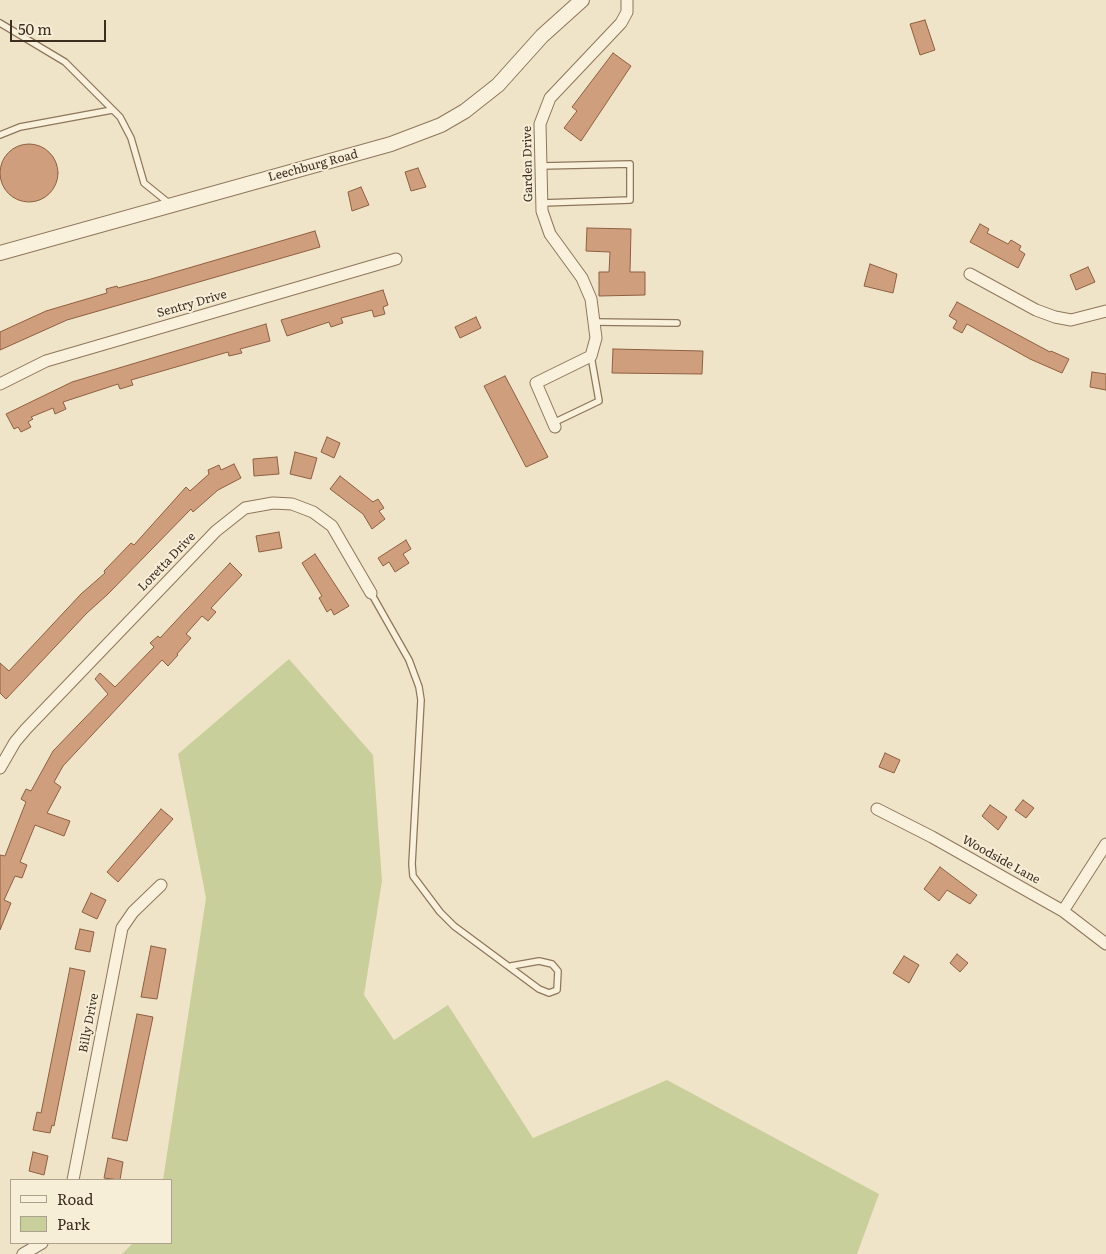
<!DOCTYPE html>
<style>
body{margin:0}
#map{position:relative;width:1106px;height:1254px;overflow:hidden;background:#f0e4c8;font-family:Literata,serif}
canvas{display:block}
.legend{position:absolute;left:10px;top:1179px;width:162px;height:65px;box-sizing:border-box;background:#f7eed8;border:1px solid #ada18e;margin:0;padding:6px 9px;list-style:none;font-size:15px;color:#3d2e20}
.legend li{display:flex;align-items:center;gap:10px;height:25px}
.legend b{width:25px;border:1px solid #ada18e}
.scale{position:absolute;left:10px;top:20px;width:96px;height:22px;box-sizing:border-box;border:2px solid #3d2e20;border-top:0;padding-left:6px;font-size:15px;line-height:18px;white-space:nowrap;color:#3d2e20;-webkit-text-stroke:4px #f7eed8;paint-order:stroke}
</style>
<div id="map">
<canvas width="1106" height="1254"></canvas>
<ul class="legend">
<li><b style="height:6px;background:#faf1dc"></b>Road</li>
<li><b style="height:14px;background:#c9cf9b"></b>Park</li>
</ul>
<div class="scale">50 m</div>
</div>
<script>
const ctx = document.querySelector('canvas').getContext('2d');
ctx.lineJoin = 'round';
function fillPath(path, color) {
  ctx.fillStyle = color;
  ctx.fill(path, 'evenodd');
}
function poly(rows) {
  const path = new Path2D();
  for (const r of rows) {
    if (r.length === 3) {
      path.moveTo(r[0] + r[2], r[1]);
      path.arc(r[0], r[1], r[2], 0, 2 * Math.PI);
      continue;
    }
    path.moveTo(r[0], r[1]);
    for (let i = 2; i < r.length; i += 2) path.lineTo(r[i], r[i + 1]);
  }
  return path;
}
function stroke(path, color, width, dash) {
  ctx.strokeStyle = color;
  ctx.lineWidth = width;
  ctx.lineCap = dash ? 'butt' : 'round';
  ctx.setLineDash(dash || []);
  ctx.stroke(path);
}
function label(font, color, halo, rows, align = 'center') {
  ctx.font = font + ' Literata,serif';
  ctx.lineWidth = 4;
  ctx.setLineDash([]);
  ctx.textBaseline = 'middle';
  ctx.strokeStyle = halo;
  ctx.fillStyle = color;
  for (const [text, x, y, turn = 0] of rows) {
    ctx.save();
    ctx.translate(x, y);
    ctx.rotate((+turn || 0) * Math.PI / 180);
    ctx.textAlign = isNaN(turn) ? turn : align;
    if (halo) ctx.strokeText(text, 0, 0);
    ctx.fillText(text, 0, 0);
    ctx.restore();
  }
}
fillPath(poly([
 [289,659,373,755,382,881,364,995,394,1040,448,1005,533,1138,667,1080,879,1194,857,1254,122,1254,133,1243,171,1243,171,1180,163,1180,206,898,178,754]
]), '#c9cf9b');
const building = poly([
 [925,20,935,50,920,55,910,24,925,20],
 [613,53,631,66,581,141,564,128,577,111,572,107,613,53],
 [29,173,29],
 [418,168,426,187,411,191,405,172,418,168],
 [361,187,369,205,352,211,348,192,361,187],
 [980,224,989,229,987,233,1008,244,1011,240,1021,246,1019,250,1025,254,1018,268,970,242,980,224],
 [587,228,631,229,630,272,645,272,645,295,599,296,599,272,609,272,610,252,586,251,587,228],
 [315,231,320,247,67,320,0,350,0,332,46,311,107,293,106,289,117,286,118,288,151,279,315,231],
 [870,264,897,274,893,293,864,286,870,264],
 [1088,267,1095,282,1076,290,1070,275,1088,267],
 [383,290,388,305,383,307,385,314,374,317,372,310,341,318,343,323,331,327,329,322,287,336,281,320,383,290],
 [957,302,1050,352,1051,351,1069,359,1062,373,1030,359,967,324,962,333,953,328,957,321,949,316,957,302],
 [476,317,481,328,460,338,455,327,476,317],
 [266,324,270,341,240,349,242,353,229,356,228,352,131,380,133,385,120,389,118,384,63,402,66,409,55,414,53,408,31,417,33,419,28,422,31,427,21,432,18,427,14,429,6,414,72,382,266,324],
 [613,349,703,351,702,374,612,373,613,349],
 [1092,372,1106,374,1106,390,1090,387,1092,372],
 [505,376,548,457,526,467,484,386,505,376],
 [327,437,340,443,334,458,321,452,327,437],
 [295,452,317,458,311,479,290,474,295,452],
 [277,457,279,474,254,476,253,459,277,457],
 [234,464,241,478,218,490,193,512,191,509,108,594,87,613,6,699,0,693,0,663,9,671,81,594,105,573,104,571,131,543,134,545,186,487,190,491,209,474,208,470,219,465,221,470,234,464],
 [340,476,373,502,378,499,384,508,379,511,385,519,372,529,363,514,330,489,340,476],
 [279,532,282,548,259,552,256,536,279,532],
 [406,540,411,549,403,554,409,563,395,572,389,562,383,566,378,558,406,540],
 [315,554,349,606,334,615,331,609,327,612,319,598,322,596,302,563,315,554],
 [230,563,242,575,211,608,216,612,208,621,202,616,186,634,191,638,177,654,178,655,168,666,162,660,63,766,54,782,61,787,47,813,70,821,64,836,35,825,20,862,27,865,22,878,15,876,4,900,11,903,0,930,0,855,5,856,22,812,26,802,21,799,26,789,31,791,53,751,108,694,95,679,100,673,115,687,154,647,150,643,158,636,160,638,230,563],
 [885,753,900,760,894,773,879,767,885,753],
 [1023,800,1034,808,1026,818,1015,810,1023,800],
 [990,805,1007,817,998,830,982,816,990,805],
 [161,809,173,819,118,882,107,872,161,809],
 [940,867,977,895,970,904,947,890,939,901,924,889,940,867],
 [91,893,106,900,97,919,82,912,91,893],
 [80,929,94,932,90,952,75,949,80,929],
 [151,946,166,949,157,999,141,997,151,946],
 [957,954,968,963,960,972,950,963,957,954],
 [904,956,919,965,909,983,893,973,904,956],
 [70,968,85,971,54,1126,52,1125,50,1133,33,1130,37,1112,41,1113,70,968],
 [137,1014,153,1017,127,1141,112,1138,137,1014],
 [33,1152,48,1156,44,1175,29,1171,33,1152],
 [108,1158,123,1162,120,1180,104,1178,108,1158]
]);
fillPath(building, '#cf9f7d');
stroke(building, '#8d5f41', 1);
const service = poly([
 [0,23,65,62,120,117,131,138,144,183,170,204],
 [0,135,20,127,112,110],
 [541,166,630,164,630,200,542,203],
 [594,322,677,323],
 [553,423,599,401,591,356],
 [371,593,409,660,419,687,421,700,412,864,413,876,440,912,454,926,539,989,549,993,557,990,558,971,552,964,539,961,511,966]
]);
const minor = poly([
 [970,274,1036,310,1055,317,1071,320,1106,311],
 [0,384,46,361,396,259],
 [555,427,536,383,591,356,596,338,591,299,582,278,550,234,542,211,540,124,550,98,621,23,627,12,627,0],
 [0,768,15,742,26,729,216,531,245,508,273,503,292,504,313,512,332,526,371,593],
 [877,809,932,837,1063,911,1106,944],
 [1063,911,1106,844],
 [73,1180,122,928,133,912,161,885],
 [23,1254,42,1243]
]);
const tertiary = poly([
 [0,253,391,144,441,125,465,111,498,85,542,36,582,0]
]);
stroke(service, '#8d765c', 8);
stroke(minor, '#8d765c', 13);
stroke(tertiary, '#8d765c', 16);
stroke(service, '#faf1dc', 5.5);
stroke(minor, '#faf1dc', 11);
stroke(tertiary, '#faf1dc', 14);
label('12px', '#3d2e20', '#f7eed8', [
 ["Garden Drive",528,164,-91],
 ["Leechburg Road",313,166,-15],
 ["Sentry Drive",192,304,-16],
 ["Loretta Drive",167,562,-46],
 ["Woodside Lane",1001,860,29],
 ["Billy Drive",89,1023,-79]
]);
</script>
